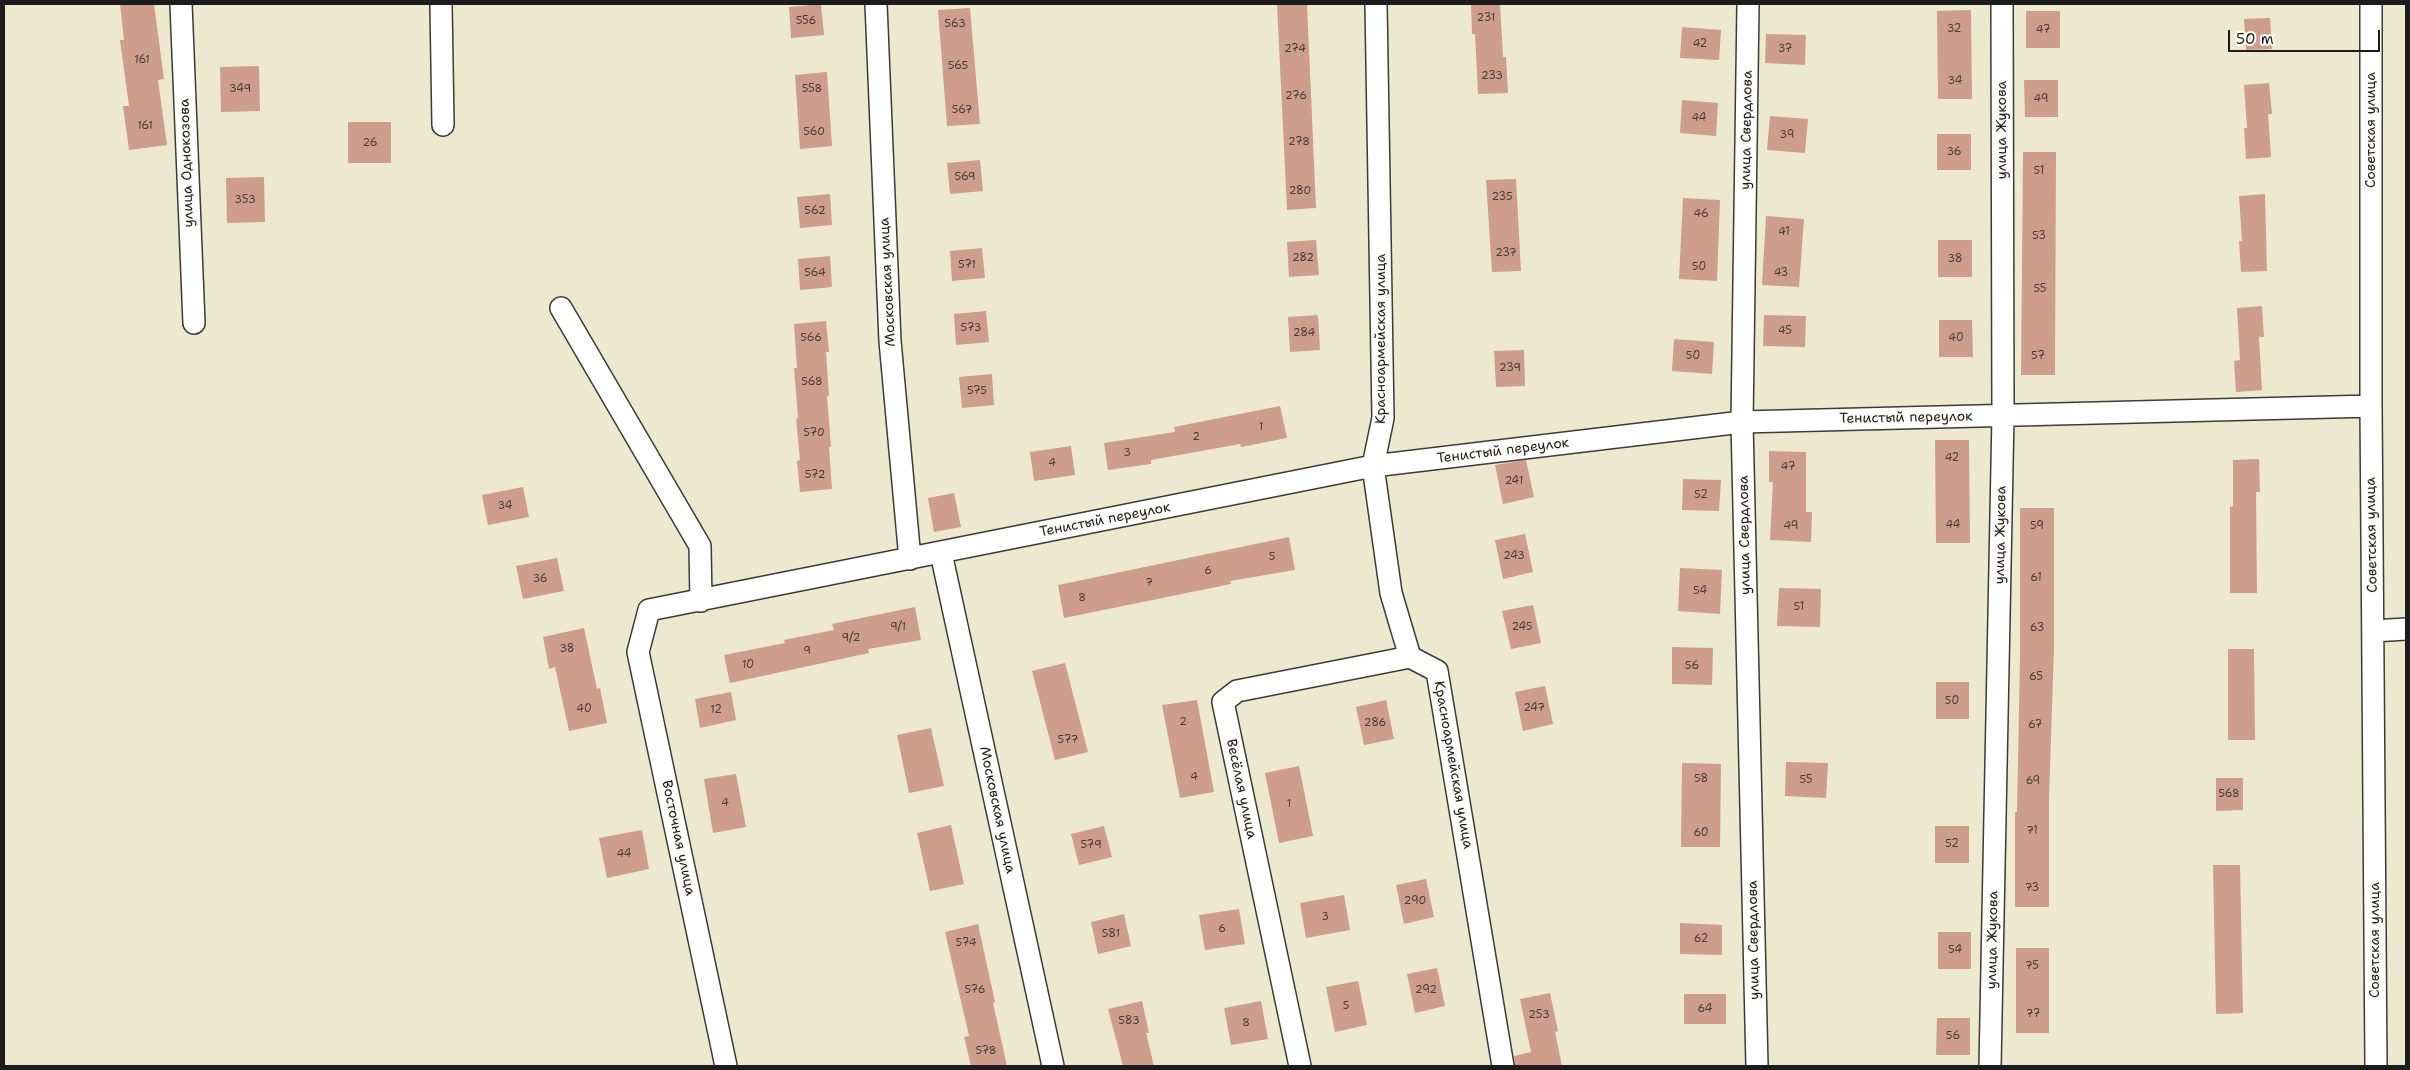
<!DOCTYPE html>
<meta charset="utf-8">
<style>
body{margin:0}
#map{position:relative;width:2410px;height:1070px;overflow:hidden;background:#ede9ce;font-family:"Shantell Sans",sans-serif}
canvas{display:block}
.frame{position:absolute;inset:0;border:5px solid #1c1c1c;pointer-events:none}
.scale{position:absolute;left:2228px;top:30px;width:152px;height:22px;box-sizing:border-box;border:2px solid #1c1c1c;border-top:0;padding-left:6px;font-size:15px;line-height:18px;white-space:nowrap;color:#1c1c1c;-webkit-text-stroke:4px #fdfcf7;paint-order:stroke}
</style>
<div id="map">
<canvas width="2410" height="1070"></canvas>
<div class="frame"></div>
<div class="scale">50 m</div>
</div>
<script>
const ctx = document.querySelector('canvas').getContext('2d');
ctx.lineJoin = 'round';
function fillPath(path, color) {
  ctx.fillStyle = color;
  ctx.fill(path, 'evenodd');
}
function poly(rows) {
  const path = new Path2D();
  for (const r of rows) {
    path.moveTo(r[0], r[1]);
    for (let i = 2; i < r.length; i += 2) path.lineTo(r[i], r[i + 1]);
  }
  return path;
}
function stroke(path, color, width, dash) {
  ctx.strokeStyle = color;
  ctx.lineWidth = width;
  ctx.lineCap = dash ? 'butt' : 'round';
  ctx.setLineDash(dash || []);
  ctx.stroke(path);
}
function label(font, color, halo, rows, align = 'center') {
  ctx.font = font + ' "Shantell Sans",sans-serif';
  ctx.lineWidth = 4;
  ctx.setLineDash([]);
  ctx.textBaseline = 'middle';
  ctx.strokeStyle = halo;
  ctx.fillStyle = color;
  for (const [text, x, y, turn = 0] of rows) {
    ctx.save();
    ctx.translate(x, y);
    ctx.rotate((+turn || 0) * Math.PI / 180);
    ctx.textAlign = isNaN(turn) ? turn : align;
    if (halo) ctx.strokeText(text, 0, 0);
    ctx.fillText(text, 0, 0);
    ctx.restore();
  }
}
fillPath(poly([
 [120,4,154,4,164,79,158,80,167,145,129,150,123,106,129,106,120,40,124,40],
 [821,4,824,35,791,38,789,7],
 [1277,4,1307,4,1316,208,1287,210],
 [1471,4,1500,4,1503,57,1506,57,1508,93,1478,94,1475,34,1472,34],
 [970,8,980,124,947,126,938,10],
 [1971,10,1972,99,1938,99,1937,11],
 [2026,11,2060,11,2060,48,2026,48],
 [2270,18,2272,49,2246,50,2244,19],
 [1682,27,1721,30,1719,60,1680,58],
 [1766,34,1806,35,1805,65,1765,63],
 [259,66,260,111,221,112,220,67],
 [827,72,832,146,800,149,795,75],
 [2024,80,2058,80,2058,117,2025,117],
 [2269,83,2272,114,2268,114,2271,157,2246,159,2244,128,2247,128,2244,85],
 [1682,100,1718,103,1716,136,1680,133],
 [1770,116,1808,119,1805,153,1767,150],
 [348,122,391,122,391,163,348,163],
 [1937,134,1971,134,1971,170,1937,170],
 [2023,152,2056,152,2055,375,2021,375],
 [980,160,983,191,950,194,947,163],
 [264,177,265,222,227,223,226,178],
 [1516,179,1521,271,1492,272,1486,180],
 [830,194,832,225,800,228,797,197],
 [2265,194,2267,271,2241,272,2239,241,2242,241,2239,196],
 [1683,198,1720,200,1717,281,1679,279],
 [1766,216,1804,219,1799,287,1762,285],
 [1316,240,1319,275,1289,277,1287,242],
 [1938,240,1972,240,1972,277,1938,277],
 [982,248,985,278,952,281,950,251],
 [830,256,832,287,800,290,798,259],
 [2262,306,2264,337,2259,337,2262,390,2236,392,2234,361,2240,360,2237,308],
 [986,311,989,342,956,345,954,314],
 [1318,315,1320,350,1290,352,1288,317],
 [1764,315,1806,316,1805,347,1763,346],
 [1939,320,1972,320,1973,357,1939,357],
 [826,321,829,352,826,352,829,396,827,396,831,447,829,447,832,489,800,492,797,461,800,460,796,419,798,418,794,368,797,368,794,324],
 [1674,339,1714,342,1712,374,1672,371],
 [1524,350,1525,386,1496,387,1494,351],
 [992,374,994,405,962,408,959,377],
 [1280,406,1287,438,1241,447,1240,444,1151,460,1151,464,1108,470,1104,443,1175,432,1174,427],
 [1935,440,1969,440,1970,543,1936,543],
 [1071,446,1075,475,1034,481,1030,452],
 [1769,451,1806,452,1806,512,1812,512,1811,542,1770,540,1773,482,1769,482],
 [2259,459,2260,492,2256,492,2257,593,2230,593,2230,507,2233,506,2233,460],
 [1526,460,1534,497,1503,504,1495,465],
 [1683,479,1721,480,1719,511,1682,510],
 [523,487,529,517,488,525,482,495],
 [954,493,961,527,934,532,928,498],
 [2020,508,2054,508,2054,647,2049,799,2049,907,2015,907,2015,812,2017,812,2020,658],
 [1525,534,1533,572,1503,579,1495,540],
 [1289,537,1295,570,1230,581,1231,584,1064,618,1058,585],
 [557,558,564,591,523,599,516,566],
 [1680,568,1722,570,1720,614,1678,611],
 [1779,588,1821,589,1820,627,1777,626],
 [1533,605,1541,643,1511,649,1502,611],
 [915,607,921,640,868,649,869,653,730,683,724,655,785,643,784,640,834,630,832,624],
 [584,628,597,689,600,688,607,723,569,731,555,667,549,669,543,637],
 [1672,647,1713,648,1712,685,1672,684],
 [2228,649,2254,649,2255,740,2228,740],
 [1065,663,1088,752,1055,760,1032,671],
 [1936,682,1969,682,1969,719,1936,719],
 [1545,686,1553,724,1523,731,1515,692],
 [731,692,736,720,700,728,695,699],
 [1197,700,1214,792,1180,798,1162,705],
 [1386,700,1394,739,1364,745,1356,707],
 [931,728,944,786,909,793,897,735],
 [1786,762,1828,763,1826,798,1785,796],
 [1682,763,1721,764,1720,847,1681,847],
 [1299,766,1313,836,1279,843,1265,773],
 [736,774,746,827,713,833,704,779],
 [2216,778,2243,778,2243,810,2216,811],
 [951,825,964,884,930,891,917,833],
 [1104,826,1112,857,1079,865,1071,834],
 [1935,826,1969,826,1969,863,1935,863],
 [642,830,649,869,607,878,599,838],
 [2213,865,2240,865,2243,1013,2216,1014],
 [1426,879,1434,917,1404,924,1396,885],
 [1344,895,1350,930,1306,938,1300,903],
 [1239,909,1245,944,1205,950,1199,915],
 [1124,914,1131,946,1098,954,1091,922],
 [1680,923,1722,925,1722,955,1680,954],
 [978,924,995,1002,993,1003,1007,1066,971,1066,964,1037,969,1036,945,932],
 [1938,932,1971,932,1971,969,1938,969],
 [2016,948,2049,948,2049,1033,2016,1033],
 [1437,968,1445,1006,1415,1013,1407,974],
 [1358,981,1367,1025,1335,1032,1326,987],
 [1550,993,1558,1031,1555,1032,1562,1066,1515,1066,1514,1056,1531,1052,1520,999],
 [1684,994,1726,994,1726,1024,1684,1024],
 [1142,1001,1149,1033,1146,1033,1154,1066,1123,1066,1108,1009],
 [1261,1001,1268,1039,1231,1045,1224,1008],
 [1937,1018,1970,1018,1970,1055,1936,1055]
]), '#ce9d8c');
const minor = poly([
 [181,4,194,323],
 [441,4,443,125],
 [876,4,890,341,910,559],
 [1376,4,1383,418,1373,466,1391,593,1410,657,1437,671,1503,1066],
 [1748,4,1742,422,1757,1066],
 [2371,4,2371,406,2376,1066],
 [561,308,700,546,701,601],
 [941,553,1053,1066],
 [2373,631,2406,629],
 [726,1066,638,652,649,610,1373,466,1742,422,2371,406],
 [1300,1066,1223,702,1237,691,1410,657],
 [1990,1066,2003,415,2002,4]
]);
stroke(minor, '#3b3b37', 24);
stroke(minor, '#fff', 21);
label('11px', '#483c38', null, [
 ["231",1486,18],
 ["556",806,21],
 ["563",955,24],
 ["32",1954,29],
 ["47",2043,30],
 ["42",1700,44],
 ["274",1295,49],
 ["37",1785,49],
 ["161",142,60],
 ["565",958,66],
 ["233",1492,76],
 ["34",1955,81],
 ["349",240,89],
 ["558",812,89],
 ["276",1296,96],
 ["49",2041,99],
 ["567",962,110],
 ["44",1699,118],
 ["161",145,126],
 ["560",814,132],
 ["39",1787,135],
 ["278",1299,142],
 ["26",370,143],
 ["36",1954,152],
 ["51",2039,171],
 ["569",965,177],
 ["280",1300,191],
 ["235",1502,197],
 ["353",245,200],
 ["562",815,211],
 ["46",1701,214],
 ["41",1784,232],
 ["53",2039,236],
 ["237",1506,253],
 ["282",1303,258],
 ["38",1955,259],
 ["571",967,265],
 ["50",1699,267],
 ["564",815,273],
 ["43",1781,273],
 ["55",2040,289],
 ["573",971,328],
 ["45",1785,331],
 ["284",1304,333],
 ["566",811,338],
 ["40",1956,338],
 ["50",1693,356],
 ["57",2038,356],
 ["239",1510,368],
 ["568",812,382],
 ["575",977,391],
 ["1",1261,427],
 ["570",814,433],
 ["2",1196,437],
 ["3",1127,453],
 ["42",1952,458],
 ["4",1052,463],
 ["47",1788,467],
 ["572",815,475],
 ["241",1514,481],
 ["52",1701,495],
 ["34",505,506],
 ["44",1953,525],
 ["49",1791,526],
 ["59",2037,526],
 ["243",1514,556],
 ["5",1272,557],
 ["6",1208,571],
 ["61",2036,578],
 ["36",540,579],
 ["7",1149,583],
 ["54",1700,591],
 ["8",1082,598],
 ["51",1799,607],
 ["9/1",898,627],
 ["245",1522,627],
 ["63",2037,628],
 ["9/2",851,638],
 ["38",567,649],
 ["9",807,651],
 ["10",748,665],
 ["56",1692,666],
 ["65",2036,677],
 ["50",1952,701],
 ["247",1534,708],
 ["40",584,709],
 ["12",716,710],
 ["2",1183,722],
 ["286",1375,723],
 ["67",2035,725],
 ["577",1068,740],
 ["4",1194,777],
 ["58",1701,779],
 ["55",1806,780],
 ["69",2033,781],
 ["568",2229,794],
 ["4",725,803],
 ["1",1289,804],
 ["71",2032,831],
 ["60",1701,833],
 ["52",1952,844],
 ["579",1091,845],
 ["44",624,854],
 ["73",2032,888],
 ["290",1415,901],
 ["3",1325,917],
 ["6",1222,929],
 ["581",1111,934],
 ["62",1701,939],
 ["574",966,943],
 ["54",1955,950],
 ["75",2032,966],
 ["576",975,990],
 ["292",1426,990],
 ["5",1346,1006],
 ["64",1705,1009],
 ["77",2033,1014],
 ["253",1539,1015],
 ["583",1129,1021],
 ["8",1246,1023],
 ["56",1953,1036],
 ["578",986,1051]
]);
label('14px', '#1c1c1c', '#fdfcf7', [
 ["улица Свердлова",1747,130,-89],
 ["улица Жукова",2002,130,-90],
 ["Советская улица",2371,130,-90],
 ["улица Однокозова",187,163,-92],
 ["Московская улица",888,282,-93],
 ["Красноармейская улица",1381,339,-90],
 ["Тенистый переулок",1906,418,-1],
 ["Тенистый переулок",1503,451,-7],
 ["Тенистый переулок",1105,520,-11],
 ["улица Свердлова",1745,535,-91],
 ["улица Жукова",2001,535,-89],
 ["Советская улица",2372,535,-91],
 ["Красноармейская улица",1453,765,80],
 ["Весёлая улица",1241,789,78],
 ["Московская улица",997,810,78],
 ["Восточная улица",678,838,78],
 ["улица Свердлова",1754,940,-91],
 ["улица Жукова",1993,940,-89],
 ["Советская улица",2375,940,-90]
]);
</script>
